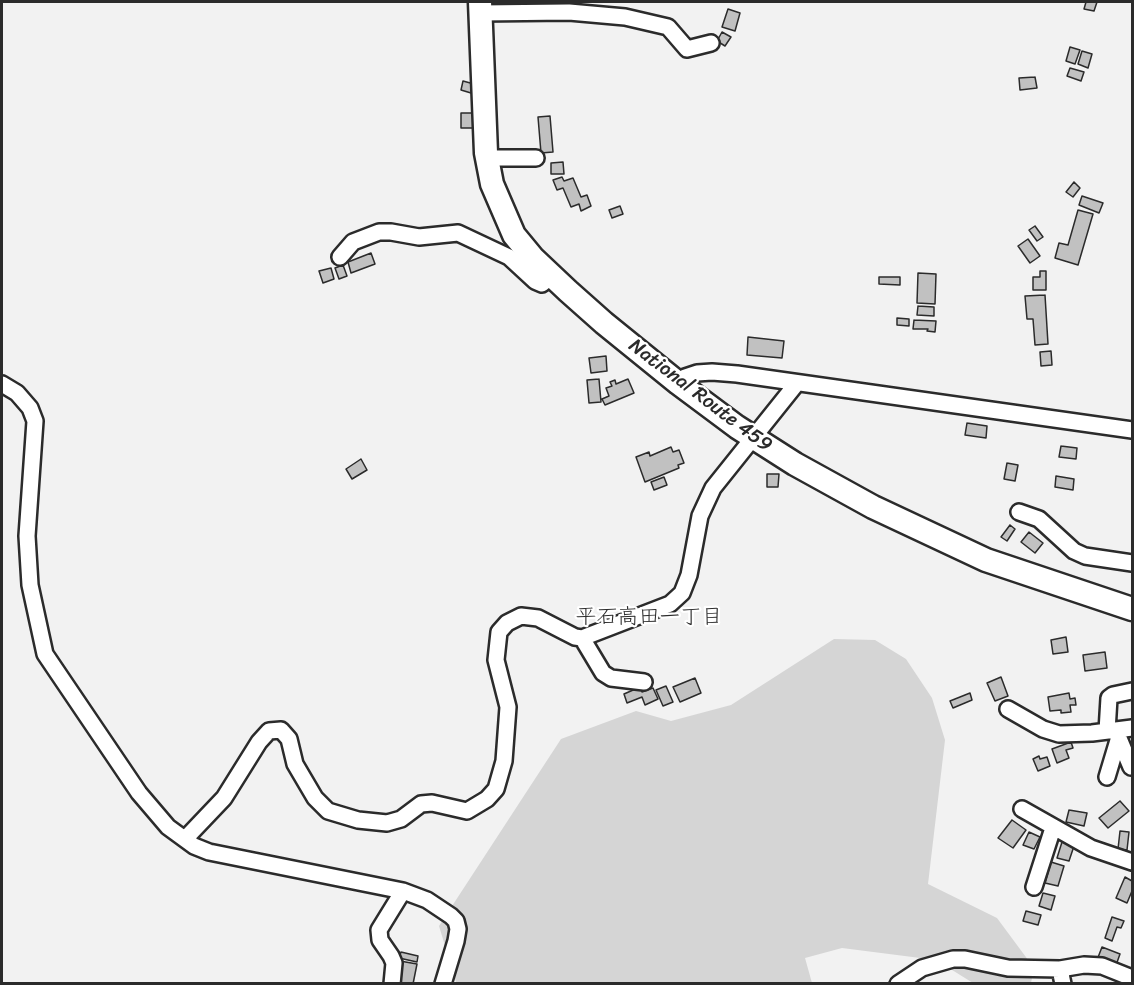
<!DOCTYPE html>
<meta charset="utf-8">
<style>
body{margin:0}
#map{position:relative;width:1134px;height:985px;overflow:hidden;background:#f2f2f2;font-family:Sriracha,sans-serif}
canvas{display:block}
.frame{position:absolute;inset:0;border:3px solid #2b2b2b;pointer-events:none}
</style>
<div id="map">
<canvas width="1134" height="985"></canvas>
<div class="frame"></div>
</div>
<script>
const ctx = document.querySelector('canvas').getContext('2d');
ctx.lineJoin = 'round';
function fillPath(path, color) {
  ctx.fillStyle = color;
  ctx.fill(path, 'evenodd');
}
function poly(rows) {
  const path = new Path2D();
  for (const r of rows) {
    path.moveTo(r[0], r[1]);
    for (let i = 2; i < r.length; i += 2) path.lineTo(r[i], r[i + 1]);
  }
  return path;
}
function stroke(path, color, width, dash) {
  ctx.strokeStyle = color;
  ctx.lineWidth = width;
  ctx.lineCap = dash ? 'butt' : 'round';
  ctx.setLineDash(dash || []);
  ctx.stroke(path);
}
function label(font, color, halo, rows, align = 'center') {
  ctx.font = font + ' Sriracha,"Klee One",sans-serif';
  ctx.lineWidth = 4.5;
  ctx.setLineDash([]);
  ctx.textBaseline = 'middle';
  ctx.strokeStyle = halo;
  ctx.fillStyle = color;
  for (const [text, x, y, turn = 0] of rows) {
    ctx.save();
    ctx.translate(x, y);
    ctx.rotate((+turn || 0) * Math.PI / 180);
    ctx.textAlign = isNaN(turn) ? turn : align;
    if (halo) ctx.strokeText(text, 0, 0);
    ctx.fillText(text, 0, 0);
    ctx.restore();
  }
}
fillPath(poly([
 [834,639,875,640,906,659,932,698,945,740,928,884,997,918,1034,968,1031,983,973,983,936,960,842,948,805,958,812,983,461,983,456,982,439,926,561,739,636,711,671,721,731,705]
]), '#d5d5d5');
const building = poly([
 [1086,2,1097,2,1094,11,1084,9,1086,2],
 [728,9,740,13,735,31,722,27,728,9],
 [722,32,731,37,725,46,717,41,722,32],
 [1070,47,1080,50,1075,64,1066,61,1070,47],
 [1082,51,1092,54,1088,68,1078,64,1082,51],
 [1070,68,1084,72,1081,81,1067,76,1070,68],
 [1035,77,1037,88,1020,90,1019,78,1035,77],
 [463,81,474,84,471,93,461,90,463,81],
 [461,113,474,113,473,128,461,128,461,113],
 [550,116,553,152,541,153,538,117,550,116],
 [563,162,564,174,551,174,551,163,563,162],
 [562,177,564,181,573,178,581,197,587,195,591,206,581,211,579,204,571,207,563,188,557,190,553,180,562,177],
 [1074,182,1080,188,1073,197,1066,192,1074,182],
 [1082,196,1103,203,1099,213,1079,205,1082,196],
 [620,206,623,214,612,218,609,210,620,206],
 [1078,210,1093,214,1078,265,1055,258,1059,243,1068,245,1078,210],
 [1035,226,1043,237,1037,241,1029,230,1035,226],
 [1028,239,1040,256,1030,263,1018,246,1028,239],
 [371,253,375,264,351,273,348,262,371,253],
 [343,265,347,276,339,279,335,268,343,265],
 [331,268,334,279,323,283,319,271,331,268],
 [1040,271,1046,271,1046,290,1033,290,1033,277,1040,277,1040,271],
 [918,273,936,274,935,304,917,303,918,273],
 [879,277,900,277,900,285,879,284,879,277],
 [1045,295,1048,344,1035,345,1033,319,1027,319,1025,296,1045,295],
 [918,306,934,307,934,316,917,315,918,306],
 [897,318,909,319,909,326,897,325,897,318],
 [914,320,936,321,935,332,927,331,928,329,913,329,914,320],
 [748,337,784,341,782,358,747,355,748,337],
 [1051,351,1052,365,1041,366,1040,352,1051,351],
 [606,356,607,371,591,373,589,358,606,356],
 [599,379,601,402,589,403,587,380,599,379],
 [628,379,634,393,605,405,602,399,609,396,606,388,612,386,610,382,615,380,616,384,628,379],
 [967,423,987,426,986,438,965,435,967,423],
 [1061,446,1077,448,1076,459,1059,457,1061,446],
 [671,447,673,452,679,450,684,463,678,465,679,468,645,482,636,457,649,452,650,456,671,447],
 [361,459,367,470,352,479,346,469,361,459],
 [1007,463,1018,465,1015,481,1004,479,1007,463],
 [767,474,779,474,778,487,767,487,767,474],
 [1056,476,1074,479,1073,490,1055,487,1056,476],
 [664,477,667,485,654,490,651,482,664,477],
 [1010,525,1015,529,1007,541,1001,537,1010,525],
 [1029,532,1043,543,1035,553,1021,542,1029,532],
 [1066,637,1068,652,1053,654,1051,640,1066,637],
 [1105,652,1107,668,1085,671,1083,655,1105,652],
 [1001,677,1008,696,995,701,987,683,1001,677],
 [695,678,701,693,680,702,673,687,695,678],
 [666,686,673,702,663,706,656,690,666,686],
 [640,687,642,692,653,688,658,699,645,705,642,697,627,703,624,694,640,687],
 [970,693,972,700,953,708,950,701,970,693],
 [1069,693,1070,699,1075,698,1076,705,1070,705,1071,712,1061,713,1061,710,1050,711,1048,697,1069,693],
 [1071,742,1073,748,1066,750,1069,758,1057,763,1052,749,1071,742],
 [1039,756,1040,759,1047,757,1050,766,1038,771,1033,759,1039,756],
 [1120,801,1129,811,1108,828,1099,818,1120,801],
 [1069,810,1087,813,1084,826,1066,822,1069,810],
 [1012,820,1026,830,1013,848,998,838,1012,820],
 [1120,831,1129,832,1127,850,1118,849,1120,831],
 [1029,832,1040,837,1034,849,1023,845,1029,832],
 [1062,842,1074,846,1069,861,1057,858,1062,842],
 [1051,862,1064,866,1058,886,1045,883,1051,862],
 [1125,877,1132,881,1132,891,1127,903,1116,898,1125,877],
 [1043,893,1055,896,1051,910,1039,906,1043,893],
 [1026,911,1041,915,1038,925,1023,921,1026,911],
 [1112,917,1124,921,1121,928,1117,927,1112,941,1105,938,1112,917],
 [1102,947,1120,954,1115,968,1097,960,1102,947],
 [401,952,418,956,417,962,399,958,401,952],
 [400,961,417,964,413,984,398,984,400,961]
]);
fillPath(building, '#c1c1c1');
stroke(building, '#2b2b2b', 1.5);
const minor = poly([
 [480,13,569,12,625,17,668,27,687,49,711,43],
 [487,158,536,158],
 [340,257,353,242,379,232,391,232,419,237,458,233,509,257,535,281,542,284,552,276],
 [678,383,685,377,697,373,712,372,737,374,1132,430],
 [2,384,17,393,30,408,35,421,27,536,30,585,45,654,139,793,168,827,194,846,209,852,403,891,427,900,451,916,456,921,458,929,456,941,443,984],
 [1019,512,1039,519,1074,551,1085,556,1132,563],
 [582,638,603,673,611,678,644,682],
 [1008,709,1043,729,1059,734,1092,733,1132,728],
 [1107,731,1109,698,1113,695,1132,691],
 [1118,736,1131,767],
 [1107,777,1119,737],
 [1022,809,1091,848,1132,862],
 [185,839,224,798,259,742,269,731,281,730,289,739,295,764,315,798,328,811,358,820,387,823,401,819,421,804,432,803,467,811,487,799,496,789,504,761,508,707,496,660,499,632,507,623,521,616,538,618,575,637,582,638,670,604,682,593,689,575,700,516,713,488,797,383],
 [1034,887,1053,828],
 [392,984,394,963,391,956,380,940,379,930,403,891],
 [898,984,922,968,953,959,965,959,1008,968,1060,969],
 [1063,984,1060,969,1084,965,1102,966,1132,978]
]);
const highway = poly([
 [480,2,486,153,492,184,514,235,533,258,568,291,604,323,678,383,737,427,795,464,873,507,986,560,1132,609]
]);
stroke(minor, '#2b2b2b', 20);
stroke(highway, '#2b2b2b', 27);
stroke(minor, '#fff', 15);
stroke(highway, '#fff', 22);
label('20px', '#2b2b2b', '#fff', [
 ["National Route 459",700,396,37]
]);
label('21px', '#2b2b2b', '#fff', [
 ["平石高田一丁目",649,618]
]);
</script>
